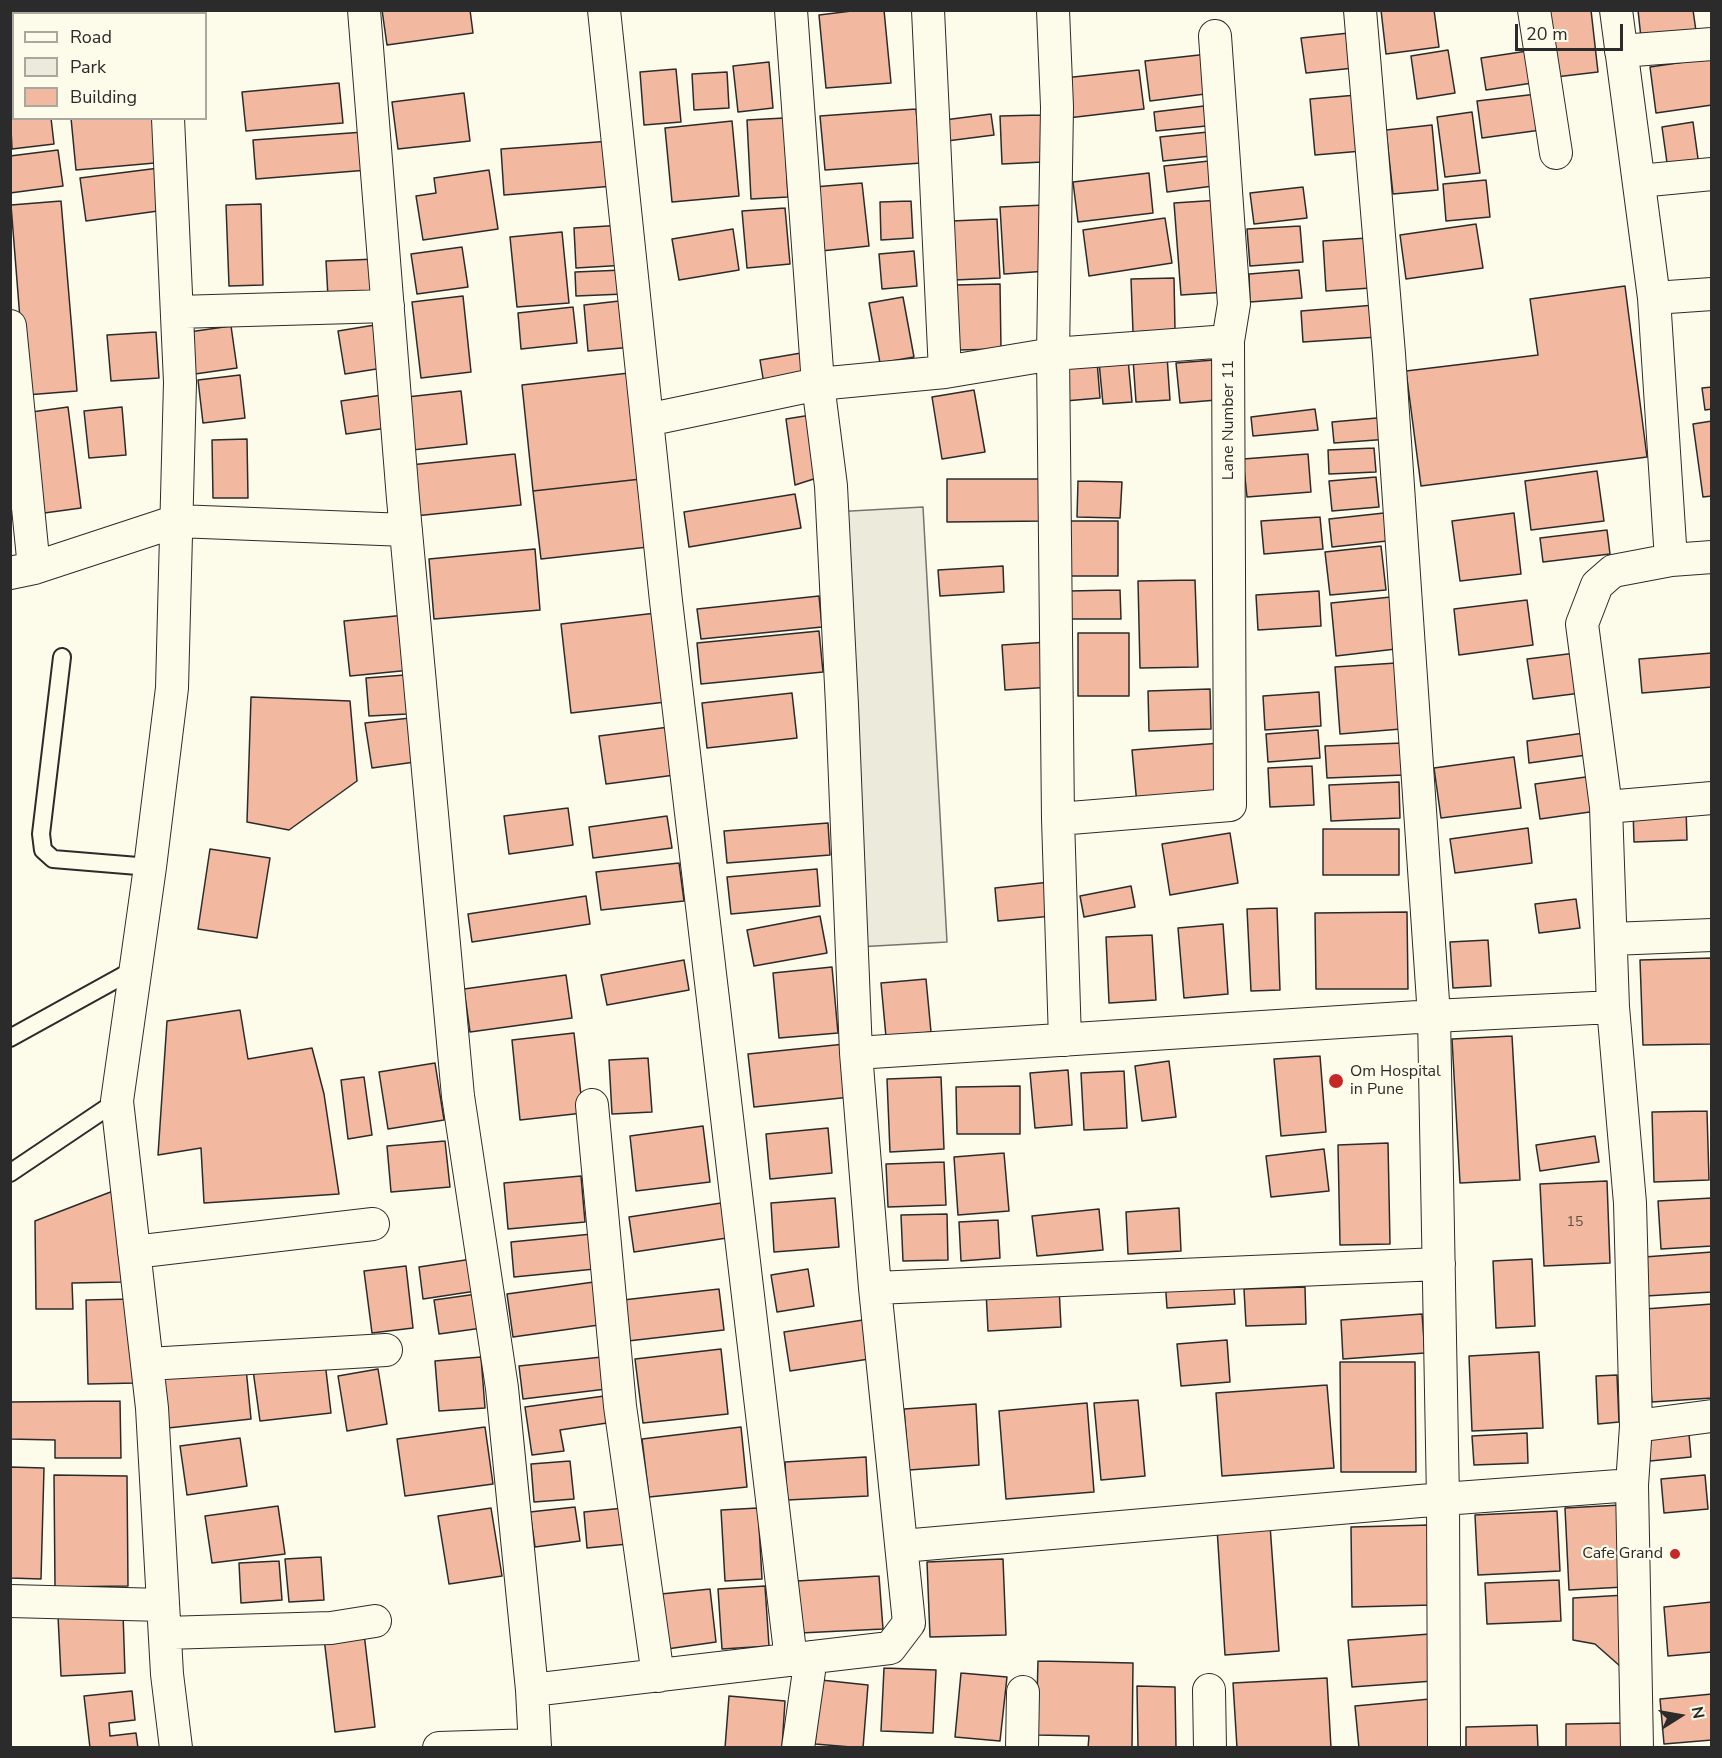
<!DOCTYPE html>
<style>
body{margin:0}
#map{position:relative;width:1722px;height:1758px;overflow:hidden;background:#fdfbea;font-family:"Nunito Sans",sans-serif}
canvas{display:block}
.frame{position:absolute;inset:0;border:12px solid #2b2b2b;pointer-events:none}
.legend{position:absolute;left:12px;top:12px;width:195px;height:108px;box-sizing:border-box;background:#fdfbea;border:2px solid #a9a89e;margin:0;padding:8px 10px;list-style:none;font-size:18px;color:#2b2b2b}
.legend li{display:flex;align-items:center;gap:12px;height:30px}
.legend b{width:30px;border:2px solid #a9a89e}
.north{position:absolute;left:1650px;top:1686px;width:60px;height:60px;-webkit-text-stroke:4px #fdfbea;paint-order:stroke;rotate:79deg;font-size:16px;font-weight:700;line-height:24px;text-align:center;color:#2b2b2b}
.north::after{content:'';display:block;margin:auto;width:21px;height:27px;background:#2b2b2b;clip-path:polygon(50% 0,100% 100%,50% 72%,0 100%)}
.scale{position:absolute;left:1515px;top:24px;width:108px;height:27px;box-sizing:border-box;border:3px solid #2b2b2b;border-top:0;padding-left:8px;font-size:18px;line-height:21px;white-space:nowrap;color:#2b2b2b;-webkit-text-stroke:4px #fdfbea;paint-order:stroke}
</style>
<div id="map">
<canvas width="1722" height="1758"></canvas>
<div class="frame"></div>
<ul class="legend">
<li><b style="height:8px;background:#fdfbea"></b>Road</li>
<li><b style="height:16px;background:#ecebdb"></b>Park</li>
<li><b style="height:16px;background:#f2b8a0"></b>Building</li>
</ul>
<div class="north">N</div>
<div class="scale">20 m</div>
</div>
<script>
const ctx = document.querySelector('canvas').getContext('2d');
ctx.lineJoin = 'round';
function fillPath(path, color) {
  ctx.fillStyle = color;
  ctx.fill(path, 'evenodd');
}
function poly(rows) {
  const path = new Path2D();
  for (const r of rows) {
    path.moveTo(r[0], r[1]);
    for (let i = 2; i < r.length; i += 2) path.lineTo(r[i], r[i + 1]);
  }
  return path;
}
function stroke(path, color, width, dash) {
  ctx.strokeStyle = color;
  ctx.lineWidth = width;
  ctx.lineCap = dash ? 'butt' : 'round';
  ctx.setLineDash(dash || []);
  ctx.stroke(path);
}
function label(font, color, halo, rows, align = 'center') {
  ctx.font = font + ' "Nunito Sans",sans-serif';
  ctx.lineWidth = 4.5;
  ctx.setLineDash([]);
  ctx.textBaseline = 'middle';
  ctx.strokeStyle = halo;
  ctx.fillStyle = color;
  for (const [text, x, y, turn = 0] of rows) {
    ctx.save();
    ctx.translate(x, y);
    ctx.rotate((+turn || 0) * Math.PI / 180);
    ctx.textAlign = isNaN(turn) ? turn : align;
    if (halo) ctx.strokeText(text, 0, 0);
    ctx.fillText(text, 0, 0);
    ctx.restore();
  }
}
const green = poly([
 [923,507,947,942,857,947,833,512,923,507]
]);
fillPath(green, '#ecebdb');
stroke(green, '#74746e', 1.5);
const building = poly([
 [10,10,102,10,102,14,14,14,14,75,10,76,10,10],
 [382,10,470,10,473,33,387,45,382,10],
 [860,10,884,10,891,83,826,88,819,15,860,10],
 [1381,10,1434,10,1439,47,1386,54,1381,10],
 [1538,10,1591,10,1598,72,1547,78,1538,10],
 [1638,10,1693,10,1696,31,1641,38,1638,10],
 [1349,33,1354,68,1306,73,1301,38,1349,33],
 [1448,50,1455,93,1417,99,1411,56,1448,50],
 [1534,50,1539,82,1486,90,1481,58,1534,50],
 [1208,54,1213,93,1150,101,1145,61,1208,54],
 [1712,58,1712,105,1656,113,1650,67,1712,58],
 [769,62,773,108,738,112,733,66,769,62],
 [676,69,681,122,644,125,640,72,676,69],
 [1139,70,1144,109,1068,118,1064,78,1139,70],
 [727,72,729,108,694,110,692,74,727,72],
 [339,83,343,123,246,131,242,92,339,83],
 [464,93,470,141,398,149,392,102,464,93],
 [1537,94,1541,130,1482,138,1477,101,1537,94],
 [1357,95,1362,151,1315,155,1310,99,1357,95],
 [1204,106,1206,126,1156,131,1154,112,1204,106],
 [10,109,14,109,14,118,51,118,54,144,12,149,10,109],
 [916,109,921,163,825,170,820,116,916,109],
 [1472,112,1480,173,1445,177,1437,117,1472,112],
 [991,114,994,135,947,141,944,120,991,114],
 [1041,115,1043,162,1002,164,1000,116,1041,115],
 [71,118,162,118,166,162,76,170,71,118],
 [784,118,788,197,751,199,747,120,784,118],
 [732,121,739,196,672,202,665,128,732,121],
 [1693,122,1699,166,1668,170,1662,127,1693,122],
 [1432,125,1438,190,1393,194,1386,130,1432,125],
 [364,132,368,170,256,179,253,140,364,132],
 [1208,132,1211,156,1163,161,1160,137,1208,132],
 [611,141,614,186,504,195,501,149,611,141],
 [58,150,63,186,10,193,10,156,58,150],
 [1218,160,1221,185,1167,192,1164,166,1218,160],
 [159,168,165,210,86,221,80,178,159,168],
 [489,170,498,229,423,240,416,196,436,193,434,178,489,170],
 [1149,173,1153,213,1078,222,1073,182,1149,173],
 [1486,180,1490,217,1446,221,1443,184,1486,180],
 [862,183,869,246,821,251,814,187,862,183],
 [1303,187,1307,218,1254,224,1250,193,1303,187],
 [1220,200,1227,292,1181,295,1174,203,1220,200],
 [61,201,77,391,26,395,11,205,61,201],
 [911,201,913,238,881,240,880,202,911,201],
 [261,204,263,285,229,286,226,205,261,204],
 [1045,205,1048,271,1004,274,1000,207,1045,205],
 [785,208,790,264,747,268,742,211,785,208],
 [1165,218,1172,263,1089,276,1083,230,1165,218],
 [997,219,1000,278,954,280,952,221,997,219],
 [1476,224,1483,268,1406,279,1400,235,1476,224],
 [624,225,627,265,576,268,574,228,624,225],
 [1300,226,1303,262,1250,266,1247,229,1300,226],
 [733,229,739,270,679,280,672,239,733,229],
 [562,232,569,303,517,307,510,237,562,232],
 [1367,238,1371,288,1326,291,1323,241,1367,238],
 [462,247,468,287,417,294,411,254,462,247],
 [914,251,917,286,882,289,879,254,914,251],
 [377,259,380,294,328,297,326,261,377,259],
 [623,270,624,294,576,296,575,272,623,270],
 [1299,270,1302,298,1250,302,1249,274,1299,270],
 [1174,278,1175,330,1133,332,1131,279,1174,278],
 [1000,284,1001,349,957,350,955,285,1000,284],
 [1625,286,1647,457,1421,486,1406,371,1538,355,1530,299,1625,286],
 [463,296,471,372,421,378,412,302,463,296],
 [903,297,914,357,880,363,869,303,903,297],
 [628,300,633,347,588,351,584,305,628,300],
 [1375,305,1378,337,1303,342,1301,311,1375,305],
 [573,307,577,343,521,349,518,313,573,307],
 [381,324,389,367,345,374,338,331,381,324],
 [231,326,237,368,195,374,189,332,231,326],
 [156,332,159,378,111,381,107,335,156,332],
 [801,353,806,383,765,390,760,360,801,353],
 [1167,356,1170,400,1136,402,1133,359,1167,356],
 [1128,359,1132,402,1103,404,1099,362,1128,359],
 [1214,360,1217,400,1180,403,1176,363,1214,360],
 [1097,361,1100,398,1065,401,1061,364,1097,361],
 [629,373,641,479,533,491,522,385,629,373],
 [240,375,245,418,203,423,198,380,240,375],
 [1712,387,1712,409,1705,410,1702,388,1712,387],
 [974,390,985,452,942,459,932,397,974,390],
 [461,391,467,444,412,450,407,397,461,391],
 [389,394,394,427,346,434,341,401,389,394],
 [68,407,81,508,37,514,24,413,68,407],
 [122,407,126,455,89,458,84,411,122,407],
 [1315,409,1318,430,1253,436,1251,417,1315,409],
 [811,415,823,476,795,485,786,419,811,415],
 [1388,417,1390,439,1334,443,1332,422,1388,417],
 [1712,421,1712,496,1703,497,1693,424,1712,421],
 [247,439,248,498,213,498,212,440,247,439],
 [1374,448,1376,472,1329,474,1328,450,1374,448],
 [515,454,521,505,415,516,410,465,515,454],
 [1308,454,1311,492,1247,497,1243,459,1308,454],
 [1597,471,1604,521,1531,530,1525,481,1597,471],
 [1376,477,1379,507,1332,511,1329,481,1376,477],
 [641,479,648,547,541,559,533,491,641,479],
 [947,479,1046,479,1047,521,947,522,947,479],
 [1078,481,1122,482,1120,518,1077,517,1078,481],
 [795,494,801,528,689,547,684,512,795,494],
 [1384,513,1387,541,1332,547,1329,519,1384,513],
 [1514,513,1521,574,1460,581,1452,521,1514,513],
 [1320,517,1323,549,1264,554,1261,521,1320,517],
 [1070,521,1118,521,1118,576,1071,576,1070,521],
 [1607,530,1610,554,1543,562,1540,538,1607,530],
 [1381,546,1386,590,1330,595,1325,552,1381,546],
 [535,549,540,610,434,619,429,559,535,549],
 [1003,566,1004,592,940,596,938,570,1003,566],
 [1195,580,1198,667,1140,668,1138,581,1195,580],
 [1120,590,1121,619,1069,619,1069,591,1120,590],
 [1319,591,1321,626,1258,630,1256,595,1319,591],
 [819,596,822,627,701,639,697,609,819,596],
 [1391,597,1396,649,1336,656,1331,603,1391,597],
 [1527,600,1533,645,1459,655,1454,609,1527,600],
 [656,613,666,702,571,713,561,624,656,613],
 [406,615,411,670,350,676,344,621,406,615],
 [819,631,823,672,701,684,697,643,819,631],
 [1078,633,1129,633,1129,696,1078,696,1078,633],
 [1049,642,1052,687,1005,690,1002,645,1049,642],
 [1584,652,1589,692,1533,699,1527,659,1584,652],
 [1712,653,1712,687,1642,693,1639,659,1712,653],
 [1396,663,1401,729,1340,734,1335,667,1396,663],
 [405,675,407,714,369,716,366,678,405,675],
 [1210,689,1211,729,1149,731,1148,691,1210,689],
 [1319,692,1321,726,1265,730,1263,696,1319,692],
 [792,693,797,738,707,748,702,703,792,693],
 [251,697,350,701,357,781,289,830,247,822,251,697],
 [410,718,415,762,372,768,365,723,410,718],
 [669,727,675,775,606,784,599,736,669,727],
 [1318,730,1320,758,1268,762,1266,734,1318,730],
 [1584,733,1587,755,1529,763,1527,741,1584,733],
 [1221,743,1225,798,1137,805,1132,750,1221,743],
 [1403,743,1404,775,1327,778,1325,746,1403,743],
 [1514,757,1521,808,1441,818,1434,768,1514,757],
 [1312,766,1314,805,1270,807,1268,768,1312,766],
 [1593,776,1597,811,1540,819,1535,784,1593,776],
 [1399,782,1400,818,1331,821,1329,785,1399,782],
 [1686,807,1687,840,1634,842,1633,809,1686,807],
 [568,808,573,845,509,854,504,816,568,808],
 [667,816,672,848,593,858,589,827,667,816],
 [828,823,830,855,727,863,724,831,828,823],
 [1528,828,1532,863,1455,873,1450,839,1528,828],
 [1323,829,1399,829,1399,875,1323,875,1323,829],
 [1230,833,1238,883,1170,895,1162,844,1230,833],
 [210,849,270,858,257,938,198,929,210,849],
 [679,863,684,901,601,910,596,872,679,863],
 [817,869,820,906,731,914,727,877,817,869],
 [1050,882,1053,916,998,921,995,888,1050,882],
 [1131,886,1135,907,1084,917,1080,896,1131,886],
 [586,896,590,924,472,942,468,914,586,896],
 [1576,899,1580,928,1539,933,1535,904,1576,899],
 [1277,908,1280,990,1251,991,1247,909,1277,908],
 [1407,912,1408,989,1316,989,1315,913,1407,912],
 [820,916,827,953,754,966,747,930,820,916],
 [1223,924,1228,994,1184,998,1178,928,1223,924],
 [1152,935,1156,1000,1109,1003,1106,937,1152,935],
 [1488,940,1491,986,1453,988,1450,942,1488,940],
 [1712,958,1712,1044,1643,1045,1640,960,1712,958],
 [684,960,689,990,607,1005,601,975,684,960],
 [832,967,838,1033,779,1038,773,973,832,967],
 [566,975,572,1018,470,1032,464,989,566,975],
 [926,979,931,1032,886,1037,881,983,926,979],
 [240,1010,248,1059,312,1048,324,1094,339,1194,204,1203,201,1148,158,1155,167,1021,240,1010],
 [574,1033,583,1113,520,1120,512,1040,574,1033],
 [1512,1036,1520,1180,1460,1183,1452,1039,1512,1036],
 [845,1044,851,1097,754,1107,748,1054,845,1044],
 [1320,1056,1326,1132,1281,1136,1274,1059,1320,1056],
 [648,1058,652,1112,612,1114,609,1060,648,1058],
 [1169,1061,1176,1117,1142,1121,1135,1066,1169,1061],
 [435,1063,444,1120,388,1129,379,1072,435,1063],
 [1068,1070,1072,1125,1035,1128,1030,1073,1068,1070],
 [1124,1071,1127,1128,1084,1130,1081,1073,1124,1071],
 [364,1077,372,1135,348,1139,341,1080,364,1077],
 [941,1077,944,1149,890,1152,887,1079,941,1077],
 [1020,1086,1020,1134,957,1134,956,1087,1020,1086],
 [1707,1111,1709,1180,1654,1182,1652,1112,1707,1111],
 [703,1126,710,1182,636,1191,630,1136,703,1126],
 [828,1128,832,1173,770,1179,766,1134,828,1128],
 [1595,1136,1599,1162,1540,1171,1536,1145,1595,1136],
 [445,1141,450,1187,391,1192,387,1146,445,1141],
 [1388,1143,1390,1244,1340,1245,1338,1145,1388,1143],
 [1324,1149,1329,1191,1271,1197,1266,1156,1324,1149],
 [1004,1153,1009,1211,958,1215,954,1157,1004,1153],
 [944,1162,946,1205,888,1207,886,1164,944,1162],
 [581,1176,585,1222,508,1229,504,1183,581,1176],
 [1607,1181,1610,1263,1544,1266,1540,1184,1607,1181],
 [121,1188,122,1282,72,1283,73,1309,36,1309,35,1221,121,1188],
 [835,1198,839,1247,774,1252,771,1203,835,1198],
 [1712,1198,1712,1246,1661,1249,1658,1201,1712,1198],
 [721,1203,727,1238,634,1252,629,1217,721,1203],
 [1179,1208,1181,1251,1128,1254,1126,1212,1179,1208],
 [1099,1209,1103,1250,1037,1256,1032,1216,1099,1209],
 [947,1214,948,1260,903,1261,901,1215,947,1214],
 [998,1220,1000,1258,961,1261,959,1222,998,1220],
 [592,1234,595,1269,514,1277,511,1242,592,1234],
 [1712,1252,1712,1292,1646,1296,1644,1257,1712,1252],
 [472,1259,476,1291,423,1299,419,1267,472,1259],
 [1532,1259,1535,1326,1496,1328,1493,1261,1532,1259],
 [406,1266,413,1328,372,1333,364,1271,406,1266],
 [808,1269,814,1306,777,1312,771,1275,808,1269],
 [1233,1275,1235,1304,1167,1308,1165,1279,1233,1275],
 [601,1281,606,1324,513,1337,507,1294,601,1281],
 [1059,1287,1061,1327,988,1331,986,1291,1059,1287],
 [1305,1287,1306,1324,1246,1326,1244,1289,1305,1287],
 [719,1289,724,1330,628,1341,623,1300,719,1289],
 [477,1294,482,1328,439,1334,434,1300,477,1294],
 [134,1299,137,1383,88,1384,86,1300,134,1299],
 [1712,1304,1712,1398,1652,1402,1645,1309,1712,1304],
 [1422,1314,1425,1353,1343,1359,1341,1320,1422,1314],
 [863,1320,869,1359,790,1371,784,1332,863,1320],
 [1227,1340,1230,1382,1181,1386,1177,1344,1227,1340],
 [721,1349,728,1414,643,1423,635,1359,721,1349],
 [1539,1352,1543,1428,1472,1431,1469,1356,1539,1352],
 [611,1356,615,1388,523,1399,519,1366,611,1356],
 [481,1357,485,1408,439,1411,435,1361,481,1357],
 [325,1362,331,1413,260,1421,253,1370,325,1362],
 [1340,1362,1415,1362,1416,1472,1341,1472,1340,1362],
 [246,1368,251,1419,168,1428,162,1378,246,1368],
 [378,1369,387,1424,347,1431,338,1376,378,1369],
 [1617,1375,1619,1422,1598,1424,1596,1376,1617,1375],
 [1327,1385,1334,1468,1222,1476,1216,1393,1327,1385],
 [604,1396,607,1423,560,1430,564,1451,532,1455,525,1407,604,1396],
 [1138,1400,1145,1476,1101,1480,1094,1403,1138,1400],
 [120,1401,121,1458,55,1458,55,1440,10,1439,10,1402,120,1401],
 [1087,1403,1094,1492,1006,1499,999,1411,1087,1403],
 [976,1404,979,1465,909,1470,904,1409,976,1404],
 [1688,1423,1691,1457,1650,1461,1647,1426,1688,1423],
 [485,1427,493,1484,405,1496,397,1439,485,1427],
 [741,1427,747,1487,649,1497,642,1439,741,1427],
 [1527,1433,1528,1463,1474,1465,1472,1436,1527,1433],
 [240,1438,247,1486,187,1495,180,1446,240,1438],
 [866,1457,868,1496,787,1500,785,1462,866,1457],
 [570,1461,574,1499,534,1502,531,1464,570,1461],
 [10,1467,44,1468,41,1579,10,1578,10,1467],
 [54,1475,127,1476,128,1586,55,1587,54,1475],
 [1705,1475,1708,1509,1664,1513,1661,1479,1705,1475],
 [1621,1505,1624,1587,1569,1590,1565,1508,1621,1505],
 [278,1506,285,1554,212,1563,205,1516,278,1506],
 [575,1507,580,1541,535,1547,530,1512,575,1507],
 [634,1507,638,1543,587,1548,584,1512,634,1507],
 [491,1508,502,1576,449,1584,438,1516,491,1508],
 [758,1508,762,1579,725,1581,721,1510,758,1508],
 [1557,1511,1560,1571,1478,1575,1475,1515,1557,1511],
 [1270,1525,1279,1651,1225,1655,1217,1528,1270,1525],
 [1430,1525,1432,1605,1352,1607,1351,1527,1430,1525],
 [321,1557,324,1600,289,1602,285,1559,321,1557],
 [1003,1559,1006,1635,930,1637,927,1562,1003,1559],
 [279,1561,282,1600,241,1603,239,1563,279,1561],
 [879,1576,883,1629,800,1633,797,1581,879,1576],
 [1559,1580,1561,1621,1487,1624,1485,1583,1559,1580],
 [765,1586,769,1646,722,1649,718,1589,765,1586],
 [710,1589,716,1642,667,1649,661,1594,710,1589],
 [1626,1595,1629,1674,1595,1644,1573,1640,1573,1598,1626,1595],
 [1712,1602,1712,1652,1668,1656,1664,1607,1712,1602],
 [123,1613,125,1673,61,1676,58,1616,123,1613],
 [364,1633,375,1727,335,1732,324,1638,364,1633],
 [1430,1634,1433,1681,1352,1687,1348,1640,1430,1634],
 [1038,1661,1133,1663,1132,1748,1088,1748,1089,1736,1036,1735,1038,1661],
 [884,1668,936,1670,933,1733,881,1731,884,1668],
 [961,1673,1007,1677,1000,1741,955,1737,961,1673],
 [1327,1678,1331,1748,1237,1748,1233,1683,1327,1678],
 [821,1680,868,1685,863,1748,815,1744,821,1680],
 [1137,1686,1175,1687,1176,1748,1138,1748,1137,1686],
 [132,1691,135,1720,109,1723,110,1736,136,1733,138,1748,90,1748,84,1696,132,1691],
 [1712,1694,1712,1740,1664,1744,1660,1699,1712,1694],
 [729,1696,785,1701,782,1748,725,1748,729,1696],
 [1430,1699,1434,1748,1359,1748,1355,1706,1430,1699],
 [1625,1723,1625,1748,1566,1748,1566,1724,1625,1723],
 [1537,1725,1538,1748,1466,1748,1466,1727,1537,1725]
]);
fillPath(building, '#f2b8a0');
stroke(building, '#2b2b2b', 1.5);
const lane = poly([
 [62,657,41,834,43,850,53,859,150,867],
 [10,1038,135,969],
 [10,1173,117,1101]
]);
const street = poly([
 [162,10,163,14],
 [364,10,403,499,458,1096,502,1388,532,1690,535,1748],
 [604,10,666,601,791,1660],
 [928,10,945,372],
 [1053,10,1057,107,1053,354,1058,819,1230,805,1228,341,1234,304,1215,36],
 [1360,10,1389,354,1434,1016,1443,1499,1444,1748],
 [1534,10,1556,153],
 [1616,10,1654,298,1671,560,1613,571,1597,585,1582,624,1606,807,1613,1007,1630,1203,1636,1426,1632,1485,1637,1748],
 [1621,51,1712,44],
 [168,118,180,382,172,688,150,867,117,1101,152,1408,167,1674,176,1748],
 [1639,181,1712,174],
 [1654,298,1712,294],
 [177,312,388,306],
 [10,326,34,568],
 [647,420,818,384,945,372,1053,354,1228,341],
 [1671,560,1712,557],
 [10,573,34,568,177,521,406,530],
 [1606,807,1712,798],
 [1058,819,1065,1040],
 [1611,939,1712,935],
 [856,1053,1434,1016,1613,1007],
 [592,1105,620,1406,658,1676],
 [134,1252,373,1224],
 [875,1288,1439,1264],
 [148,1364,386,1350],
 [1636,1426,1712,1416],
 [902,1546,1443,1499,1632,1485],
 [10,1601,163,1605],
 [165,1633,331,1628,375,1621],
 [532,1690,890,1648,909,1623,875,1288,856,1053,842,705,831,486,818,384,791,10],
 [1209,1690,1210,1748],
 [439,1748,535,1745],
 [798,1748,811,1657],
 [1022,1748,1023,1692]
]);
stroke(lane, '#2b2b2b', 20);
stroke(street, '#2b2b2b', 34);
stroke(lane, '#fdfbea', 16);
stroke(street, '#fdfbea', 32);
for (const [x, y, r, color] of [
 [1336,1081,8,"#c62828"],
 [1675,1554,6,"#c62828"]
]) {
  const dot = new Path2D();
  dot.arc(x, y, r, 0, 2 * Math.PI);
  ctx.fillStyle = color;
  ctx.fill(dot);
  stroke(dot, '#fdfbea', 2);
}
label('14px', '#5d4e48', null, [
 ["15",1575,1223]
]);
label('16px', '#2b2b2b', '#fdfbea', [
 ["Lane Number 11",1229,420,-90]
]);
label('16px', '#2b2b2b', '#fdfbea', [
 ["Om Hospital",1350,1072],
 ["in Pune",1350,1090],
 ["Cafe Grand",1663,1554,"right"]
], 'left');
</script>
